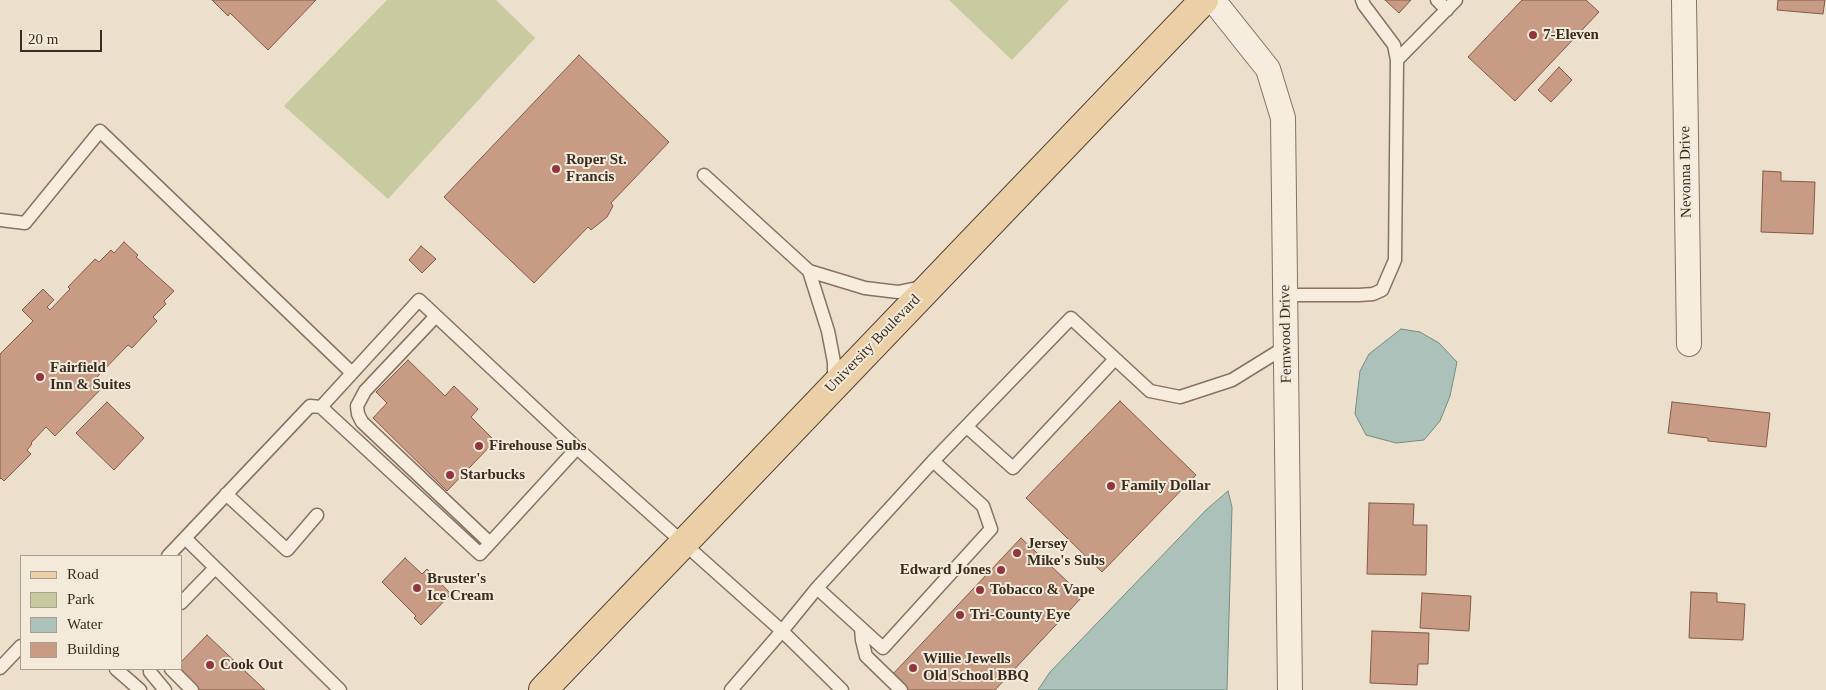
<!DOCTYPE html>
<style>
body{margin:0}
#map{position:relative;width:1826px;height:690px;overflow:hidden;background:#ecdfcb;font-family:Georgia,serif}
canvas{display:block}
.legend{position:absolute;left:20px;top:555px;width:162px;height:115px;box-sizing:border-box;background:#f4eada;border:1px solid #a99e90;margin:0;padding:6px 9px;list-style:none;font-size:15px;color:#392c22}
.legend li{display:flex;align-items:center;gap:10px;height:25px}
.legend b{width:25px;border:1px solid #a99e90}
.scale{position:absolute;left:20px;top:30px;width:82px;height:22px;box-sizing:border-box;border:2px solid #392c22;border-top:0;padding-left:6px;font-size:15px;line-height:18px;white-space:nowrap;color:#392c22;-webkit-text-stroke:4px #f4eada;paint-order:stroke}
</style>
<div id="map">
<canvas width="1826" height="690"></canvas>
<ul class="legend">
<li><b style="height:6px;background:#ebd0a7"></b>Road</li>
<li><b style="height:14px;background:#c8ca9f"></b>Park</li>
<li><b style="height:14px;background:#abc1b9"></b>Water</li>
<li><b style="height:14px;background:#c79b84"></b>Building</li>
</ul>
<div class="scale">20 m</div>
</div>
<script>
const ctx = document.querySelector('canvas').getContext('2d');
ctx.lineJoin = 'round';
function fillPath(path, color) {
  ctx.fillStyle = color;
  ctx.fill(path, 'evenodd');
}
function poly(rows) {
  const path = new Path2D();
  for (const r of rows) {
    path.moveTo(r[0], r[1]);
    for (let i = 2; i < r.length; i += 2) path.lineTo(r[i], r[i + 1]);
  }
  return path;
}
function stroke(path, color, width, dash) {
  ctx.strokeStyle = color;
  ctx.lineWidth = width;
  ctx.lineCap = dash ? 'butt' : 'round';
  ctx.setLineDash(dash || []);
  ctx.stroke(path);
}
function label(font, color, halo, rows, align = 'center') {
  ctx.font = font + ' Georgia,serif';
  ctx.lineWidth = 4;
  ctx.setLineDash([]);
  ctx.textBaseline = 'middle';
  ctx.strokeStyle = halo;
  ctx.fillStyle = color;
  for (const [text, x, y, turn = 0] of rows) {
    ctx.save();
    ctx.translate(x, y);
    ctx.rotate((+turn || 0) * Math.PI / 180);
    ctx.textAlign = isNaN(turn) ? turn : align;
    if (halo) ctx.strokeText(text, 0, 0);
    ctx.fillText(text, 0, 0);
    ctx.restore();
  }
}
fillPath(poly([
 [387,0,496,0,535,38,388,199,284,106],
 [949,0,1069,0,1012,60]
]), '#c8ca9f');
const water = poly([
 [1401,329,1420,332,1439,343,1457,362,1450,396,1440,421,1424,440,1396,443,1366,435,1355,414,1360,371,1369,354,1401,329],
 [1228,491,1232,507,1227,690,1038,690,1050,672,1206,510,1228,491]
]);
fillPath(water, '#abc1b9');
stroke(water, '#728f85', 1);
const building = poly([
 [212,0,316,0,268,50,230,13,228,16,212,0],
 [1385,0,1411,0,1399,13,1385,0],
 [1522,0,1586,0,1599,12,1515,101,1468,57,1522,0],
 [1778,0,1825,0,1823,14,1777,10,1778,0],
 [579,55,669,142,611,203,613,206,607,217,591,230,588,227,534,283,444,197,579,55],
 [1559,67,1572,80,1551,102,1538,90,1559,67],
 [1763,171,1781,172,1781,181,1815,182,1813,234,1761,232,1763,171],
 [124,242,138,255,136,257,174,291,164,301,166,304,153,317,157,321,132,348,128,345,96,378,104,386,55,436,46,427,31,443,32,444,27,450,31,454,4,481,1,478,0,479,0,354,33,321,22,310,43,289,54,300,47,307,50,310,70,289,68,287,95,259,99,262,111,250,114,253,124,242],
 [421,246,436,259,422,273,409,260,421,246],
 [408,360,445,396,454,386,478,409,471,417,495,441,447,491,373,418,387,403,376,392,408,360],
 [1120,401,1196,475,1102,572,1026,498,1120,401],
 [107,402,144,438,114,470,76,433,107,402],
 [1672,402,1770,413,1766,447,1708,441,1708,438,1668,433,1672,402],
 [1369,503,1414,504,1413,525,1427,525,1426,575,1367,574,1369,503],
 [1021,538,1083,596,995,690,908,690,892,675,1021,538],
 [405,558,422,574,427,569,451,594,421,625,414,618,416,616,382,582,405,558],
 [1691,592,1717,593,1717,602,1745,604,1743,640,1689,638,1691,592],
 [1422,593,1471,596,1469,631,1420,628,1422,593],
 [1372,631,1429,633,1428,664,1418,664,1417,685,1370,683,1372,631],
 [207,635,265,690,200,690,178,669,181,669,181,662,207,635]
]);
fillPath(building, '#c79b84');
stroke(building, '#855b48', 1);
const service = poly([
 [1437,0,1447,10],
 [1397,60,1456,0],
 [704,175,809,271,865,288,898,292,922,287],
 [0,220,25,223,100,131,352,373],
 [809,271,828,331,834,362,834,383],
 [1285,295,1359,295,1373,294,1382,290,1395,260,1397,60,1394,45,1364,5,1362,0],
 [436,316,365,391,357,406,358,414,362,422,490,543],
 [967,427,1013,468,1115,359],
 [577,448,480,554,321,407,419,300,577,448,782,631,817,588,933,461,983,506,991,529,883,648,817,588],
 [933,461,1071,318,1150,391,1180,397,1232,380,1287,346],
 [226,494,287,550,317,515],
 [185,538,340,690],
 [168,556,310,406,321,407],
 [181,603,215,568],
 [861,628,862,640,866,656,901,690],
 [0,668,21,646],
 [116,669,140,690],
 [150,669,150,672,165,690],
 [171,669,192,690],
 [731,690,782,631,842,690]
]);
const minor = poly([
 [1213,0,1268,69,1283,118,1290,690],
 [1684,0,1689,344]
]);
const primary = poly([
 [543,690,1204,0]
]);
stroke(service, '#887260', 15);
stroke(minor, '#887260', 26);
stroke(primary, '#564134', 30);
stroke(service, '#f7edde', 12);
stroke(minor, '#f7edde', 24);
stroke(primary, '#ebd0a7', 28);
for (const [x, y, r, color] of [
 [1533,35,5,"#92353d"],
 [556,169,5,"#92353d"],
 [40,377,5,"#92353d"],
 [479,446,5,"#92353d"],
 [450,475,5,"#92353d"],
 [1111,486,5,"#92353d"],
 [1017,553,5,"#92353d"],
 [1001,570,5,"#92353d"],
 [417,588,5,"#92353d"],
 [980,590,5,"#92353d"],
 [960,615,5,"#92353d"],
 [210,665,5,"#92353d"],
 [913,668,5,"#92353d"]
]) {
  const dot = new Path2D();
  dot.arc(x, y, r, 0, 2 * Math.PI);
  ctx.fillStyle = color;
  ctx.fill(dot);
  stroke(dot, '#f4eada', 2);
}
label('bold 15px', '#392c22', '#f4eada', [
 ["7-Eleven",1543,35],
 ["Roper St.",566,160],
 ["Francis",566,177],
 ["Fairfield",50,368],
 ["Inn & Suites",50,385],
 ["Firehouse Subs",489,446],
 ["Starbucks",460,475],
 ["Family Dollar",1121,486],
 ["Jersey",1027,544],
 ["Mike's Subs",1027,561],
 ["Edward Jones",991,570,"right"],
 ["Bruster's",427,579],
 ["Ice Cream",427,596],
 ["Tobacco & Vape",990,590],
 ["Tri-County Eye",970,615],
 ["Willie Jewells",923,659],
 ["Old School BBQ",923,676],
 ["Cook Out",220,665]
], 'left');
label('15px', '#392c22', '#f4eada', [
 ["Nevonna Drive",1686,172,-91],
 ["Fernwood Drive",1286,334,-91],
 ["University Boulevard",873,344,-46]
]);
</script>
